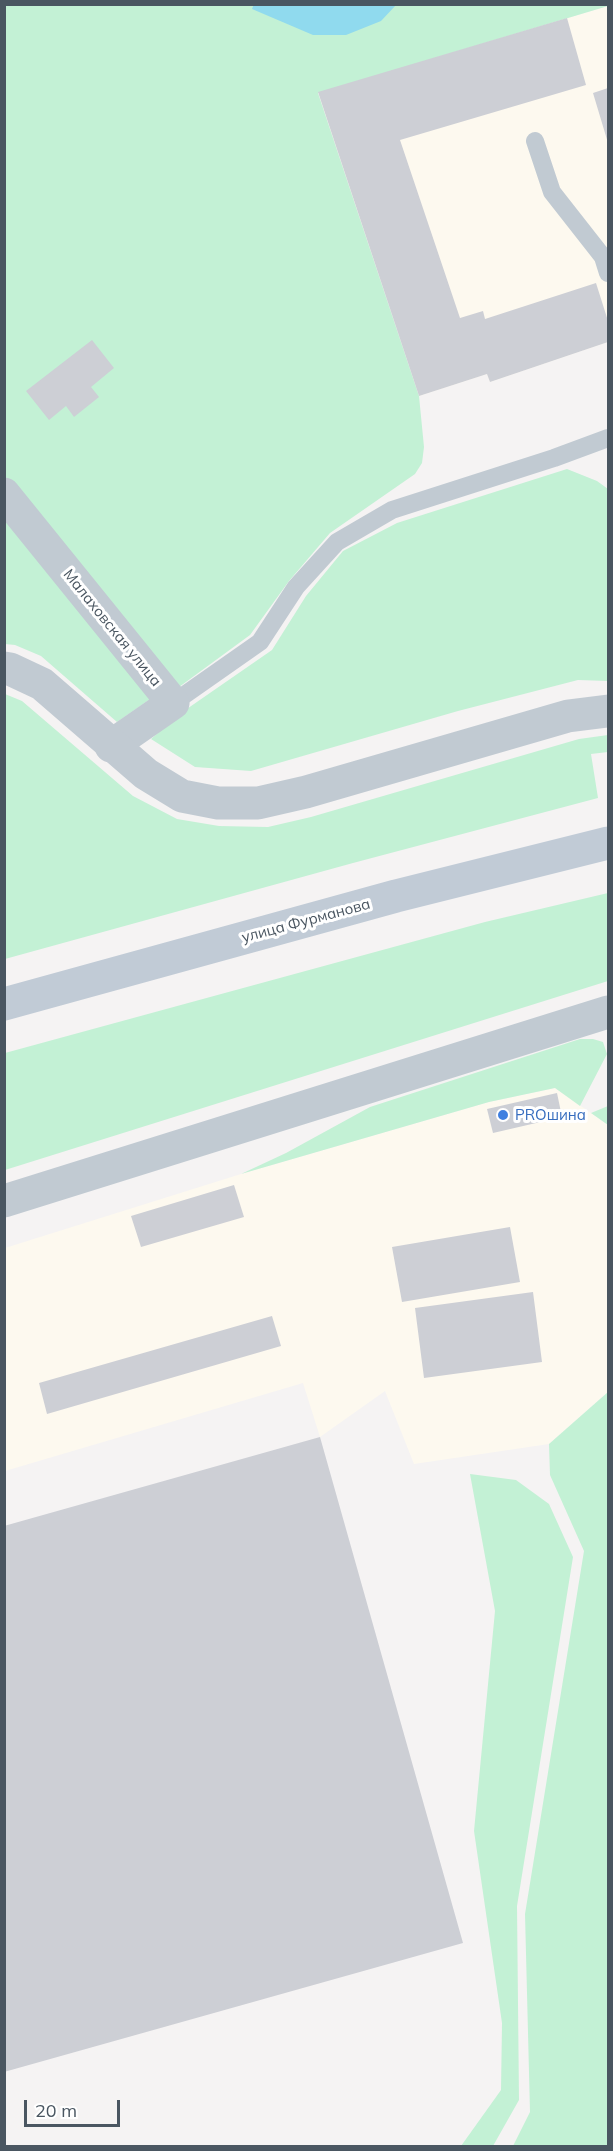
<!DOCTYPE html>
<meta charset="utf-8">
<style>
body{margin:0}
#map{position:relative;width:613px;height:2151px;overflow:hidden;background:#f5f3f3;font-family:Mulish,sans-serif}
canvas{display:block}
.frame{position:absolute;inset:0;border:6px solid #4a5661;pointer-events:none}
.scale{position:absolute;left:24px;top:2100px;width:96px;height:27px;box-sizing:border-box;border:3px solid #4a5661;border-top:0;padding-left:8px;font-size:18px;line-height:21px;white-space:nowrap;color:#4a5661;-webkit-text-stroke:4px #fff;paint-order:stroke}
</style>
<div id="map">
<canvas width="613" height="2151"></canvas>
<div class="frame"></div>
<div class="scale">20 m</div>
</div>
<script>
const ctx = document.querySelector('canvas').getContext('2d');
ctx.lineJoin = 'round';
function fillPath(path, color) {
  ctx.fillStyle = color;
  ctx.fill(path, 'evenodd');
}
function poly(rows) {
  const path = new Path2D();
  for (const r of rows) {
    path.moveTo(r[0], r[1]);
    for (let i = 2; i < r.length; i += 2) path.lineTo(r[i], r[i + 1]);
  }
  return path;
}
function stroke(path, color, width, dash) {
  ctx.strokeStyle = color;
  ctx.lineWidth = width;
  ctx.lineCap = dash ? 'butt' : 'round';
  ctx.setLineDash(dash || []);
  ctx.stroke(path);
}
function label(font, color, halo, rows, align = 'center') {
  ctx.font = font + ' Mulish,sans-serif';
  ctx.lineWidth = 6;
  ctx.setLineDash([]);
  ctx.textBaseline = 'middle';
  ctx.strokeStyle = halo;
  ctx.fillStyle = color;
  for (const [text, x, y, turn = 0] of rows) {
    ctx.save();
    ctx.translate(x, y);
    ctx.rotate((+turn || 0) * Math.PI / 180);
    ctx.textAlign = isNaN(turn) ? turn : align;
    if (halo) ctx.strokeText(text, 0, 0);
    ctx.fillText(text, 0, 0);
    ctx.restore();
  }
}
fillPath(poly([
 [608,6,608,342,490,382,487,374,419,396,318,92],
 [555,1088,608,1125,608,1392,549,1444,414,1464,385,1391,320,1437,303,1383,5,1471,5,1248,241,1174,489,1102]
]), '#fdf9ef');
fillPath(poly([
 [5,5,608,5,608,6,318,93,419,396,424,447,422,463,415,474,330,533,289,581,250,635,175,690,5,476],
 [567,469,597,481,608,489,608,681,578,680,458,711,251,771,195,767,151,739,181,713,272,650,306,596,343,551,397,523],
 [4,514,156,695,117,722,41,656,15,645,5,644],
 [5,694,22,701,133,796,177,819,219,826,268,827,311,817,579,739,608,735,608,752,591,754,598,798,353,863,5,959],
 [608,893,608,981,5,1170,5,1053,485,922],
 [580,1039,593,1039,603,1042,607,1054,580,1106,555,1088,489,1102,241,1174,286,1153,370,1107],
 [608,1106,608,1125,591,1113],
 [608,1392,608,2146,513,2146,530,2112,525,1914,584,1551,550,1475,549,1444],
 [470,1474,516,1480,549,1504,573,1557,517,1906,519,2100,493,2146,461,2146,501,2090,502,2023,474,1831,495,1611]
]), '#c3f1d5');
fillPath(poly([
 [254,4,396,4,396,5,381,21,346,35,313,35,252,9]
]), '#90daee');
fillPath(poly([
 [567,18,586,85,400,140,460,318,483,311,485,319,596,283,608,321,608,342,490,382,487,374,419,396,318,92],
 [608,88,608,143,593,93],
 [92,340,114,368,91,387,99,397,74,417,66,406,49,420,26,391],
 [557,1093,562,1117,493,1133,487,1109],
 [234,1185,244,1217,141,1247,131,1216],
 [510,1227,520,1282,402,1302,392,1247],
 [533,1292,542,1362,424,1378,415,1308],
 [272,1316,281,1346,47,1414,39,1383],
 [320,1437,463,1943,4,2072,4,1526]
]), '#cdcfd5');
stroke(poly([
 [535,141,552,192,603,257,608,273],
 [173,703,260,642,296,587,337,542,392,510,554,458,608,438]
]), '#c1cad2', 18);
stroke(poly([
 [4,494,173,703,111,746]
]), '#c1cad2', 33);
stroke(poly([
 [4,668,10,669,42,684,146,774,182,796,218,803,258,803,306,792,568,716,608,711],
 [4,1201,608,1012]
]), '#c1cad2', 33);
stroke(poly([
 [4,1004,396,896,608,843]
]), '#c1cbd6', 33);
for (const [x, y, r, color] of [
 [503,1115,6,"#3f7fe0"]
]) {
  const dot = new Path2D();
  dot.arc(x, y, r, 0, 2 * Math.PI);
  ctx.fillStyle = color;
  ctx.fill(dot);
  stroke(dot, '#fff', 2);
}
label('15px', '#4a5661', '#fff', [
 ["Малаховская улица",112,628,51],
 ["улица Фурманова",306,921,-15]
]);
label('15px', '#366cbe', '#fff', [
 ["PROшина",515,1115]
], 'left');
</script>
